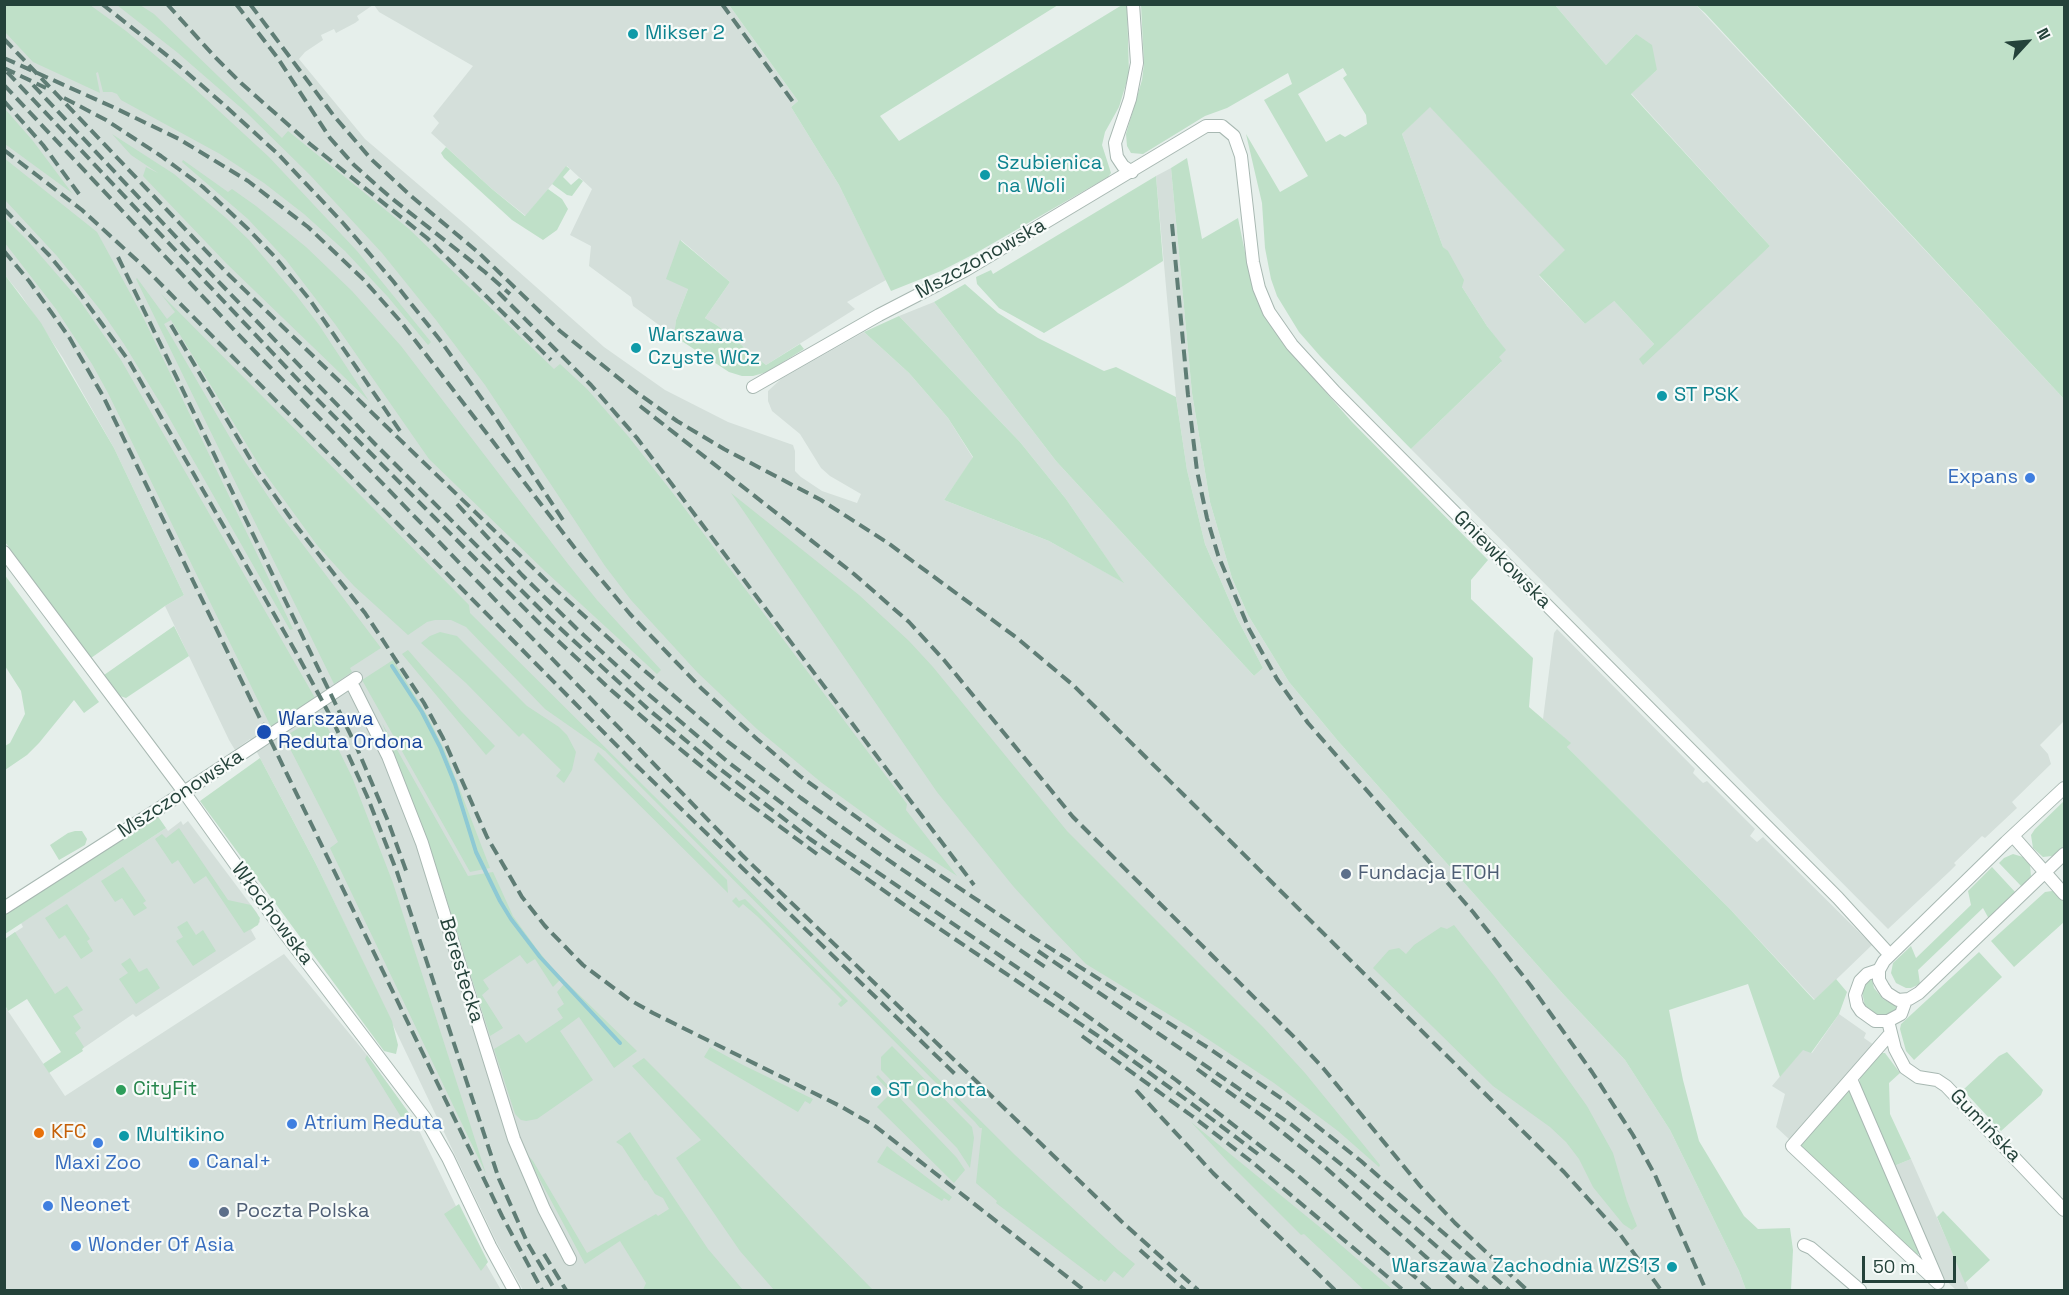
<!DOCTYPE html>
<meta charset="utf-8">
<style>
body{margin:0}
#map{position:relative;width:2069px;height:1295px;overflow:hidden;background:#e6efeb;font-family:"Space Grotesk",sans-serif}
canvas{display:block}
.frame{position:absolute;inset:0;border:6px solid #24423a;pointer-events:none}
.north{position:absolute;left:1997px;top:12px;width:60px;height:60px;-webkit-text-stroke:4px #f7fbf9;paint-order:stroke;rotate:64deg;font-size:16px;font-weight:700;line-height:24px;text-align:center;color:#24423a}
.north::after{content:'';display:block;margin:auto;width:21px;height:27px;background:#24423a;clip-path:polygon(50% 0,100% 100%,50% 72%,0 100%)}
.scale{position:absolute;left:1862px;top:1256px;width:94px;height:27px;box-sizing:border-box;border:3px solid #24423a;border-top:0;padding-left:8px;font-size:18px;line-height:21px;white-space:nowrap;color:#24423a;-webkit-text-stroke:4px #f7fbf9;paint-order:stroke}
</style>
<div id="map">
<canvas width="2069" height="1295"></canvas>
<div class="frame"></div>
<div class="north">N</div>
<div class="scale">50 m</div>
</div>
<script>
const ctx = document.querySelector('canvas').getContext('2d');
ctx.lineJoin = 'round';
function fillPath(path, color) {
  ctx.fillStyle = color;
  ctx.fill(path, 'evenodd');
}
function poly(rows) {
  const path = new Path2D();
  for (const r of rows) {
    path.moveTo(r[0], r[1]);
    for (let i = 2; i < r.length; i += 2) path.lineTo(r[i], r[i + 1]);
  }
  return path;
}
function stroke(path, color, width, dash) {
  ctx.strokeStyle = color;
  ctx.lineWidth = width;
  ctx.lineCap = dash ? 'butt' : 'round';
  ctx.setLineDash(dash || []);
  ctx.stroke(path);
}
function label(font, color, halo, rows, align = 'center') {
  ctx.font = font + ' "Space Grotesk",sans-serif';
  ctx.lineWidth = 4.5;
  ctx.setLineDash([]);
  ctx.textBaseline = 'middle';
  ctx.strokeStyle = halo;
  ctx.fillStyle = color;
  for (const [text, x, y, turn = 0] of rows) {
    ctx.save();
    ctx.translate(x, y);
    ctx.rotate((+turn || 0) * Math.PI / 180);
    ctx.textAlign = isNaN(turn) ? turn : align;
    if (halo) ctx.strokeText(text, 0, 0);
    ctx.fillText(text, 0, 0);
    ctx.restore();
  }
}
fillPath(poly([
 [5,5,373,5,357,16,359,20,355,23,336,33,334,29,321,35,323,40,305,52,299,59,365,139,466,225,604,347,665,390,728,422,793,445,795,451,795,471,801,477,822,491,857,503,861,494,830,476,821,468,800,434,772,411,768,401,768,391,781,379,864,332,909,373,948,418,973,458,944,500,1049,541,1123,582,1066,499,1020,442,899,316,934,302,1056,461,1254,676,1263,668,1237,618,1205,544,1187,470,1176,397,1156,176,1171,168,1192,393,1210,502,1232,578,1248,615,1289,682,1338,741,1563,994,1625,1060,1670,1130,1739,1271,1746,1290,523,1290,497,1243,316,864,250,739,235,750,229,740,165,606,184,595,114,448,63,358,21,295,5,275],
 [374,5,729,5,798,101,791,107,839,185,886,280,847,302,855,309,766,365,718,326,705,318,730,282,681,240,688,289,676,320,674,336,633,306,631,297,589,266,591,246,570,235,592,189,567,166,526,216,492,189,431,133,439,123,433,116,473,66,379,12],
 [1555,5,1696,5,2064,399,2064,721,2040,745,2048,754,2051,764,2012,802,2017,808,1985,838,1982,836,1954,863,1956,865,1949,872,1888,929,1411,449,1501,362,1498,357,1505,350,1487,326,1462,287,1448,252,1443,247,1402,134,1430,106,1566,250,1539,276,1585,324,1613,300,1654,344,1640,359,1770,246,1631,93,1657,70,1636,34,1606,65],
 [1557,629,1695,769,1693,773,1703,783,1707,781,1755,829,1750,836,1757,842,1763,837,1872,945,1815,1000,1730,909,1567,747,1570,743,1543,719,1554,633],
 [181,821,183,825,188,821,257,913,260,922,251,930,256,939,136,1017,133,1014,82,1049,8,937,23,927,21,923,166,828,168,831],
 [284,954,367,1055,414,1120,475,1245,501,1290,5,1290,4,1005,65,1096],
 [1839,1014,1866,1033,1864,1038,1874,1045,1790,1140,1776,1127,1785,1094,1772,1086,1803,1049,1812,1053],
 [1911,1159,1969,1290,1956,1290,1942,1277,1894,1166]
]), '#d4dfda');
fillPath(poly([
 [5,4,90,5,126,31,193,87,269,157,357,251,431,342,428,345,388,297,345,251,304,214,264,183,220,154,121,100,117,94,112,92,103,92,98,72,96,73,100,93,33,62,5,32],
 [117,5,140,5,154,14,282,138,288,131,409,229,554,369,560,364,587,389,628,436,679,501,907,804,906,810,957,876,891,833,822,783,757,729,697,672,631,600,605,566,485,385,436,320,382,253,310,175,247,113,178,53],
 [729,5,1058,5,880,116,899,141,1122,5,1127,5,1129,74,1119,107,1105,132,1102,145,1111,173,1108,177,976,253,941,271,891,291,839,185,791,107,798,101],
 [1141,5,1555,5,1606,65,1636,34,1652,45,1657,70,1631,94,1770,246,1643,365,1639,359,1654,344,1614,301,1585,324,1539,275,1565,250,1430,107,1402,134,1443,247,1448,251,1464,280,1462,287,1487,326,1506,350,1499,357,1502,361,1411,449,1320,356,1299,332,1277,296,1271,279,1265,248,1262,203,1246,134,1280,192,1308,176,1264,100,1292,84,1288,73,1227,108,1205,116,1143,154,1131,153,1127,146,1126,134,1142,80,1144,64],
 [1343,68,1347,75,1343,78,1366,115,1367,124,1345,137,1340,134,1326,142,1298,94],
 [1696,5,2064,5,2064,399,1705,13],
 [5,109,33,141,72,193,5,144],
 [112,134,174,174,226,218,249,240,296,295,319,325,369,401,227,264,163,197,143,176,146,167,158,173,131,155],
 [446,147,492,189,525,216,548,189,562,199,568,209,557,230,543,240,512,220,444,158,441,153],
 [4,158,97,232,142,315,293,629,290,630,167,414,124,344,102,312,57,256,5,200],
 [1187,158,1202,239,1238,218,1247,262,1258,303,1282,342,1351,421,1488,560,1471,580,1471,599,1533,658,1529,707,1571,743,1567,747,1730,909,1814,1000,1836,979,1847,992,1839,1014,1811,1053,1803,1050,1780,1077,1748,984,1669,1010,1683,1080,1699,1141,1744,1216,1758,1229,1790,1228,1793,1250,1791,1290,1746,1290,1739,1271,1670,1130,1625,1060,1563,994,1338,741,1289,682,1248,615,1232,578,1210,502,1192,393,1171,168],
 [183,160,228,192,232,189,256,206,306,247,352,291,401,346,568,564,597,600,661,670,657,674,545,571,429,459,335,324,286,260,248,219,182,162],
 [566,166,570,169,563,177,571,185,579,178,583,181,572,196,567,195,552,184],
 [1156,176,1163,261,1123,286,1044,333,999,308,977,284,976,277,991,270,993,274],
 [4,217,28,241,80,301,121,360,315,698,271,727,108,393,92,364,56,309,5,243],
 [680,240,730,282,705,318,718,326,766,365,800,344,804,349,767,372,753,376,742,376,729,372,674,336,676,320,688,289,666,279],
 [5,275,41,323,114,448,184,595,165,606,91,658,5,542],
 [137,278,167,319,175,312,161,294,469,605,470,613,1015,1155,1118,1250,1135,1264,1123,1278,1114,1271,1105,1282,1101,1279,1099,1281,996,1203,997,1201,976,1183,982,1128,980,1128,975,1122,605,751,545,709,466,627,451,620,435,620,427,622,408,635,354,586,317,545,261,468,171,320,164,324,236,448,279,513,381,648,350,668,352,672,334,684,136,279],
 [965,284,998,313,1038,338,1104,371,1116,367,1176,397,1187,470,1205,544,1237,618,1263,668,1254,676,1056,461,934,302],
 [899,316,1020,442,1066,499,1124,583,1049,541,944,500,973,457,948,418,909,373,864,332],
 [731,493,859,595,909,641,933,667,1067,831,1263,1027,1305,1073,1380,1165,1379,1167,1338,1131,1274,1083,1191,1028,1086,964,1053,930,1013,886,937,792],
 [4,574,99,702,84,713,74,700,39,743,27,755,5,770,5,746,10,743,25,714,21,691,5,666],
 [174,626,189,656,126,698,120,696,104,675],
 [440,632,457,636,527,706,559,727,567,735,576,752,572,770,564,783,556,776,561,770,523,733,519,737,466,683,421,643,430,636],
 [408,650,461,711,495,746,486,755,402,654],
 [393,660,428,717,445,751,490,868,470,872,362,680],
 [321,714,352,777,393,883,486,1174,330,848,338,842,284,737],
 [382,723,468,876,493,872,513,916,536,948,561,979,553,987,535,959,527,964,520,955,483,980,489,989,482,995,503,1028,490,1036,428,841],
 [598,752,727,880,728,893,594,760],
 [260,758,316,864,392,1021,398,1045,396,1054,384,1051,200,801],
 [2064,801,2064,847,2052,856,2043,857,2033,848,2031,835,2035,829],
 [157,815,166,828,5,934,5,915],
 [179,828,228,900,251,905,260,918,258,925,244,933,206,876,194,884,178,860,172,864,155,839,162,834,166,838],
 [75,831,82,831,87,839,85,845,59,860,50,845,68,833],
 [2013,854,2023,857,2030,865,2031,876,2022,887,1999,863,2004,858],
 [123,867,146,901,143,903,147,908,134,916,122,898,115,902,101,881],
 [1992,867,2016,893,1989,919,1983,908,1918,970,1920,984,1911,988,1906,988,1896,983,1891,973,1893,963,1911,946,1916,958,1971,905,1968,891],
 [2056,888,2064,898,2064,922,2014,967,1991,941,2045,892,2052,891],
 [736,897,739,901,745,899,848,1001,841,1007,838,1004,842,1000,833,991,757,916,743,904,739,908,732,901],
 [67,904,90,939,87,941,93,951,81,959,65,935,59,939,45,918],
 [187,921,196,935,203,930,216,951,193,966,176,941,183,937,177,927],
 [1454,925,1495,977,1587,1106,1613,1153,1627,1201,1637,1226,1632,1230,1623,1224,1593,1187,1579,1159,1566,1142,1550,1127,1493,1086,1373,968,1389,950,1399,948,1406,954,1414,945,1441,927,1447,929],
 [15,932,55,994,67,986,83,1010,73,1016,81,1028,75,1033,84,1047,82,1049,83,1051,49,1073,43,1064,61,1052,27,999,8,1011,5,1005,5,939],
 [1979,952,2002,977,1914,1060,1906,1051,1900,1029,1901,1024],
 [130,958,139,972,147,968,160,988,136,1004,119,979,128,973,121,964],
 [1872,979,1874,988,1883,999,1900,1008,1888,1015,1875,1016,1865,1007,1862,991,1867,982],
 [566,982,637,1051,614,1068,579,1017,560,1031,593,1080,537,1119,526,1121,521,1120,515,1114,494,1049,519,1034,526,1043,563,1018,557,1009,564,1004,557,992],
 [892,1046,972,1127,974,1138,970,1168,957,1148,881,1070,881,1057],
 [710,1047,743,1065,813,1099,810,1104,805,1101,798,1112,704,1057],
 [2007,1052,2043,1090,2041,1095,2001,1131,1963,1090,1999,1056],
 [1880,1053,1885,1053,1900,1073,1889,1083,1890,1114,1911,1159,1894,1166,1859,1088,1860,1077],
 [367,1055,414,1120,414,1128,412,1129,406,1125,365,1059],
 [644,1058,709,1123,873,1290,774,1290,740,1251,676,1158,701,1140,632,1066],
 [878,1075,957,1158,965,1170,954,1183,877,1107,891,1093,876,1077],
 [1849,1089,1920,1250,1919,1254,1914,1256,1800,1147,1801,1143],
 [1191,1122,1327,1233,1393,1290,1364,1290,1304,1234,1301,1235,1228,1162],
 [630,1132,708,1249,743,1290,643,1290,646,1283,620,1241,585,1264,525,1152,533,1161,587,1253,656,1214,658,1216,669,1209,663,1198,655,1194,646,1180,645,1181,622,1146,616,1142],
 [887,1146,893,1151,952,1197,949,1201,944,1198,942,1201,877,1162],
 [459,1204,488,1262,481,1271,444,1214],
 [1943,1211,1990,1260,1965,1283,1937,1217]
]), '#bfe0c8');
stroke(poly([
 [392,666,422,712,440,747,455,784,476,852,500,901,511,919,540,957,620,1043]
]), '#8ec9d4', 4);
const street = poly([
 [1132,172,1123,166,1117,157,1115,143,1130,99,1137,63,1133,4],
 [753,387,879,315,964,271,1206,126,1222,126,1234,136,1241,156,1253,262,1259,288,1269,312,1292,345,1335,392,1838,898,1890,955],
 [4,552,184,792,283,931,425,1118,448,1158,490,1246,514,1290],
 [350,682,354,688,388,756,422,843,514,1139,544,1209,570,1259],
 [2064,788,2006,842,1884,961,1879,970,1879,980,1883,987,1887,993,1898,1000,1909,999,1919,993,2064,854],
 [2013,836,2064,894],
 [4,908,163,806,356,678],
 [1879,970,1867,974,1860,981,1855,995,1857,1005,1861,1011,1875,1021,1888,1021,1901,1014,1906,1000],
 [1888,1021,1895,1049,1905,1068,1918,1077,1937,1080,1946,1086,2064,1210],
 [1890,1034,1792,1146,1938,1283],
 [1851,1079,1938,1281],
 [1804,1245,1811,1248,1860,1290]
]);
stroke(street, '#a8b8b2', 14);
stroke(street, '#fff', 12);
stroke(poly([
 [102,4,169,57,222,103,278,154,343,223,393,281,440,340,495,417,563,520],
 [167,4,214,56,241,83,310,144,427,238,551,360],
 [236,4,277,57,330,138,354,165,390,197,485,272,510,294],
 [250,4,334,116,371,159,411,196,479,253,560,331,636,392,677,421,724,449,821,500,888,543,1017,638,1073,685,1564,1172,1619,1233,1661,1290],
 [722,4,796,106],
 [4,39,227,273,555,589,639,666,727,741,801,798,878,853,1045,967],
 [4,58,115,108,179,139,248,181,308,227,363,279,401,322,574,547,630,614,701,688,757,739,800,776,892,843,1034,938,1210,1049,1288,1103,1361,1161,1509,1290],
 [4,68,46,88],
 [7,72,302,384,542,626,611,690,669,740,728,788,817,854],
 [4,85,239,335,742,855,1121,1221,1198,1290],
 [33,85,191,253,375,444,550,619,648,709,720,769,810,839,903,904,1107,1042,1184,1098,1258,1154],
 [64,98,106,120,161,156,203,187,248,229,275,257,310,300,400,431],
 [4,101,43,145,79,194],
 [4,150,82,210,141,264,636,765,955,1074],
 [4,209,49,255,72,283,129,361,298,656,333,721,367,796,397,872,499,1179,528,1244,555,1290],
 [1172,224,1188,395,1197,471,1207,518,1218,555,1249,629,1277,679,1308,723,1473,912,1531,986,1592,1072,1633,1135,1655,1175,1706,1290],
 [4,251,29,281,69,337,103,396,502,1216,542,1290],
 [118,257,357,748,388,821,408,876],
 [498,292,591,385,637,438,974,885],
 [171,325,258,472,294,523,365,613,424,703,443,738,487,837,522,897,545,926,583,965,630,1000,653,1013,842,1107,875,1126,1084,1290],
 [640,406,854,574,909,622,944,660,1073,817,1297,1040,1323,1068,1420,1186,1455,1223,1527,1290],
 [457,504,522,575,576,628,641,688,728,762,833,842,1068,1002,1176,1080,1295,1173,1430,1290],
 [1038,951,1292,1125,1352,1173,1487,1290],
 [1082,1036,1192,1116,1252,1162,1403,1290],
 [1197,1069,1262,1116,1317,1160,1463,1290],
 [1136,1090,1213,1173,1335,1290],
 [1140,1250,1185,1290],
 [544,1254,566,1290]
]), '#5f7d75', 4, [12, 6]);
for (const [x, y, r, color] of [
 [633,34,6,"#0f9aa8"],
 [985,175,6,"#0f9aa8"],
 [636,348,6,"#0f9aa8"],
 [1662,396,6,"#0f9aa8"],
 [2030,478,6,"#3f7fe0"],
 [264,732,8,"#1a4fb4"],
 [1346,874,6,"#5c6f8a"],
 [121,1090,6,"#2e9e5b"],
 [876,1091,6,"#0f9aa8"],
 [292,1124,6,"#3f7fe0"],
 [39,1133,6,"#e8710a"],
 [124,1136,6,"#0f9aa8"],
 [98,1143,6,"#3f7fe0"],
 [194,1163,6,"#3f7fe0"],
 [48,1206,6,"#3f7fe0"],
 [224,1212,6,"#5c6f8a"],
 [76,1246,6,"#3f7fe0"],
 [1672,1267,6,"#0f9aa8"]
]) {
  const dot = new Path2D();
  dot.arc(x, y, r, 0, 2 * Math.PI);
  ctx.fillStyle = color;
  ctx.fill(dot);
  stroke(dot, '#f7fbf9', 2);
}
label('20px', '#0d838f', '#f7fbf9', [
 ["Mikser 2",645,34],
 ["Szubienica",997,164],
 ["na Woli",997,187],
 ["Warszawa",648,336],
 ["Czyste WCz",648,359],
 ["ST PSK",1674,396],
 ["ST Ochota",888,1091],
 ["Multikino",136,1136],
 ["Warszawa Zachodnia WZS13",1660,1267,"right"]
], 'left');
label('20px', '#24423a', '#f7fbf9', [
 ["Mszczonowska",981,259,-29],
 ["Gniewkowska",1502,560,45],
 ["Mszczonowska",181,794,-33],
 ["Włochowska",272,914,53],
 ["Berestecka",461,970,73],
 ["Gumińska",1985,1126,46]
]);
label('20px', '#366cbe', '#f7fbf9', [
 ["Expans",2018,478,"right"],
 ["Atrium Reduta",304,1124],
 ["Canal+",206,1163],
 ["Maxi Zoo",98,1164,"center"],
 ["Neonet",60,1206],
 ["Wonder Of Asia",88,1246]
], 'left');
label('20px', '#164399', '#f7fbf9', [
 ["Warszawa",278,720],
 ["Reduta Ordona",278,743]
], 'left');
label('20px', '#4e5e75', '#f7fbf9', [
 ["Fundacja ETOH",1358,874],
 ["Poczta Polska",236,1212]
], 'left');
label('20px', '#27864d', '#f7fbf9', [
 ["CityFit",133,1090]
], 'left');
label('20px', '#c56008', '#f7fbf9', [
 ["KFC",51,1133]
], 'left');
</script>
